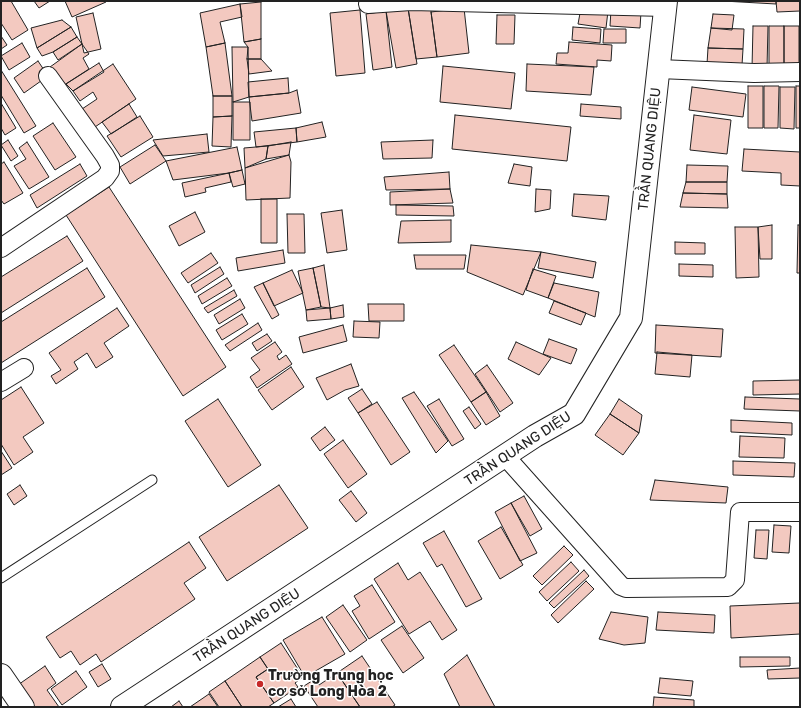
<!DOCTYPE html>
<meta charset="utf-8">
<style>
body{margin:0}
#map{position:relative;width:801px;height:708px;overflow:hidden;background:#fff;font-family:Rubik,sans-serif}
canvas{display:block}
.frame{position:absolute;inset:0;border:2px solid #222;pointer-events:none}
</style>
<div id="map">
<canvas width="801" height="708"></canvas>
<div class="frame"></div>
</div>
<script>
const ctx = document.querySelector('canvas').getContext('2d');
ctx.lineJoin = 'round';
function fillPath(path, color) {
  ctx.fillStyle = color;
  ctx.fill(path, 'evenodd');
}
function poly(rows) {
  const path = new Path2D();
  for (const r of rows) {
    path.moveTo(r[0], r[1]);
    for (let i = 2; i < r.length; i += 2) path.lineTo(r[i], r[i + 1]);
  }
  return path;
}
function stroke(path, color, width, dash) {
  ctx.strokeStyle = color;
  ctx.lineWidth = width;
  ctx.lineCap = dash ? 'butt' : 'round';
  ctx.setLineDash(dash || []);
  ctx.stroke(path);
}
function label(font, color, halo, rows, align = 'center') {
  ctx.font = font + ' Rubik,sans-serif';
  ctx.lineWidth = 3;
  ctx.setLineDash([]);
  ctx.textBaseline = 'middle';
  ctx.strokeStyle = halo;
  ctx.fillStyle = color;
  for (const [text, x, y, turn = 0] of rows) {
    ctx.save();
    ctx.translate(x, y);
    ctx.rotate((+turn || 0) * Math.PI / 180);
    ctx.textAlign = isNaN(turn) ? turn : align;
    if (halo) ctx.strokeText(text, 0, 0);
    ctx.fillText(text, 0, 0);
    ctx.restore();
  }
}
const building = poly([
 [1,1,11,1,28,30,12,40,1,23,1,1],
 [34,1,50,1,39,8,34,1],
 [65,1,106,1,106,2,72,17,65,1],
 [723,1,776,1,776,4,723,1],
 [776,1,800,1,800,11,777,12,776,1],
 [261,2,261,39,244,42,240,4,261,2],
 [240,4,242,17,220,22,225,43,206,47,200,13,240,4],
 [430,4,437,57,416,59,408,8,430,4],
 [408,8,417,64,396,68,386,11,408,8],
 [464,8,469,53,437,57,431,12,464,8],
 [581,8,608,11,606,28,578,24,581,8],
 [360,10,365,73,336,76,330,13,360,10],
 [611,10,641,12,640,28,610,26,611,10],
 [386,11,392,67,373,70,366,14,386,11],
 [93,13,101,49,84,53,76,17,93,13],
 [713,14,734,15,732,30,711,28,713,14],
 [497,15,515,15,514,44,496,44,497,15],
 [62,20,71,27,37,48,31,28,62,20],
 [753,26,768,26,767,68,752,68,753,26],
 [769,26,784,26,784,68,769,68,769,26],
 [784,26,799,26,799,68,784,68,784,26],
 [71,27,77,37,53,52,42,56,37,48,71,27],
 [573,27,601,29,600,43,572,40,573,27],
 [711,28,744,29,743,49,708,48,711,28],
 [604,29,626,29,626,43,603,43,604,29],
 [1,36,7,45,1,49,1,36],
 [77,37,82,44,58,60,53,52,77,37],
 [261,39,261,59,247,59,248,47,244,42,261,39],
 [569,42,612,45,611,61,597,60,597,67,556,64,557,53,568,53,569,42],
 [22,43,30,57,9,70,1,56,22,43],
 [225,43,232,96,213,96,206,47,225,43],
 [82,44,89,54,83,58,89,69,61,87,50,67,82,44],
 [232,47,248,47,249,97,233,102,232,47],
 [708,48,743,49,742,65,707,64,708,48],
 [247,59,261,59,272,71,249,74,247,59],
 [38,61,48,76,24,93,14,78,38,61],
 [99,63,104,72,73,91,66,84,99,63],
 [113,64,136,99,92,129,79,111,97,99,93,92,80,101,73,91,113,64],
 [527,64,594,67,591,95,526,91,527,64],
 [443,66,515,73,511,109,440,102,443,66],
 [1,70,36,126,24,133,1,95,1,70],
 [288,78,289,93,249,97,248,82,288,78],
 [748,86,763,86,763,128,748,128,748,86],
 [764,86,779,86,778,128,764,128,764,86],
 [796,86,800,86,800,128,796,128,796,86],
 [692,87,746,94,743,117,689,110,692,87],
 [780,87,795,87,794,129,780,128,780,87],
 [297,90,301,113,252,121,249,97,289,93,297,90],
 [213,96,232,96,232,116,213,117,213,96],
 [233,102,250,102,250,140,233,140,233,102],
 [1,103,16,128,5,135,1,128,1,103],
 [129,104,137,117,111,134,102,122,129,104],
 [581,104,621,107,621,119,580,116,581,104],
 [455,115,571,127,567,161,452,149,455,115],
 [694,115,731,120,727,154,690,150,694,115],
 [140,116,153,137,121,157,107,136,140,116],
 [232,116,231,147,212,146,213,117,232,116],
 [322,122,326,137,297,142,296,128,322,122],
 [53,123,76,157,55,170,33,136,53,123],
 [296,128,297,142,256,147,254,132,296,128],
 [207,134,209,152,163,156,153,140,207,134],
 [8,140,18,156,11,161,1,145,8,140],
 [433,140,432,158,383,159,381,142,433,140],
 [27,142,49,177,29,189,14,166,26,159,19,148,27,142],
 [291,142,289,155,266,159,268,146,291,142],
 [155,145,166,161,130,184,120,167,155,145],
 [268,146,266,159,245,168,244,148,268,146],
 [237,147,242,170,229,173,173,180,166,161,237,147],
 [744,149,800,152,800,186,781,185,781,173,742,171,744,149],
 [289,155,291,162,290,198,246,200,245,168,289,155],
 [4,162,23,193,4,204,1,200,1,164,4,162],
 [80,164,87,176,37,208,30,195,80,164],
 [514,164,532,167,530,186,508,183,514,164],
 [687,165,728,166,727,182,686,182,687,165],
 [242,170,245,184,233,187,229,173,242,170],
 [449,172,450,189,386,190,384,177,449,172],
 [229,173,231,182,205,188,206,192,185,197,182,183,229,173],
 [686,182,727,182,727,194,683,193,686,182],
 [109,187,226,367,183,396,66,215,109,187],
 [450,189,453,203,390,205,390,192,450,189],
 [536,189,551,190,550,209,535,212,536,189],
 [683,193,727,194,728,208,680,207,683,193],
 [574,194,609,196,606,220,572,216,574,194],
 [261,199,277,199,277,243,261,243,261,199],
 [396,205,453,206,454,216,396,215,396,205],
 [342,210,347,250,327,253,321,213,342,210],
 [195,212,205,232,179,246,169,226,195,212],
 [287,214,304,214,305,253,288,253,287,214],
 [451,220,451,242,398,243,401,221,451,220],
 [772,225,772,259,760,259,758,227,772,225],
 [798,225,800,225,800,273,797,273,798,225],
 [735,227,758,227,759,277,736,278,735,227],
 [67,236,83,261,1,313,1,277,67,236],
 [675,242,705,243,705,254,675,254,675,242],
 [471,245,541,252,523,295,467,272,471,245],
 [283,250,285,263,238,271,236,258,283,250],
 [541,252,596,262,593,278,538,268,541,252],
 [211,253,218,263,188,283,181,273,211,253],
 [414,255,466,255,464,269,416,269,414,255],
 [679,264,713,265,713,277,679,276,679,264],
 [324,265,330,308,321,307,313,268,324,265],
 [220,267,224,274,195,293,191,285,220,267],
 [87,268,105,297,1,363,1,322,87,268],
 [313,268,321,307,306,310,298,271,313,268],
 [533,269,556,276,548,298,526,290,533,269],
 [292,270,303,293,274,306,263,283,292,270],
 [227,278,232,286,202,304,198,296,227,278],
 [263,283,279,315,272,319,254,287,263,283],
 [554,283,599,292,595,317,548,298,554,283],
 [234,290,237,296,208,313,204,308,234,290],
 [240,299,245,308,219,324,214,315,240,299],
 [554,301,586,313,581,325,549,313,554,301],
 [368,304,404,304,404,321,369,321,368,304],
 [343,305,344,317,331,319,330,308,343,305],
 [117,308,129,326,104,343,113,357,96,368,87,353,74,362,78,369,56,384,51,376,61,370,49,353,117,308],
 [330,308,331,319,307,321,306,310,330,308],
 [242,314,248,324,222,340,216,330,242,314],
 [354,321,380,322,379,338,353,337,354,321],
 [258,323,262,330,230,351,225,345,258,323],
 [343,325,347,341,303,353,299,337,343,325],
 [656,325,723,329,721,357,655,353,656,325],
 [267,334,272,341,257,351,252,343,267,334],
 [549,339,577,349,571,364,543,354,549,339],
 [275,342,282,352,277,356,279,360,286,355,292,364,257,388,250,377,260,370,251,358,275,342],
 [516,342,551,358,539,375,508,359,516,342],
 [454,345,486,392,471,402,439,355,454,345],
 [657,352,692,355,690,377,655,374,657,352],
 [351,364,359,386,345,390,327,400,316,378,351,364],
 [487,365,513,403,500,412,475,374,487,365],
 [291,367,304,387,272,410,258,390,291,367],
 [800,380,800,394,753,395,753,381,800,380],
 [21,387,44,423,23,437,33,452,14,465,1,444,1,400,21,387],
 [362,389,372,404,358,413,348,398,362,389],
 [414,392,448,441,436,453,402,398,414,392],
 [486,392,500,416,486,425,471,402,486,392],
 [745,397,800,399,800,411,744,409,745,397],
 [218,399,261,465,228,487,185,421,218,399],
 [439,399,464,439,452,446,427,406,439,399],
 [619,399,642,415,639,433,610,414,619,399],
 [377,402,410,452,391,465,358,413,377,402],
 [469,407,481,424,475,429,463,411,469,407],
 [610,414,639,433,623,455,595,435,610,414],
 [731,420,792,423,792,435,731,432,731,420],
 [325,427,335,440,320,451,311,438,325,427],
 [740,436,785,438,784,458,739,457,740,436],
 [343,440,367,474,348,488,324,454,343,440],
 [1,451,12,468,1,475,1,451],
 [733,461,795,463,794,477,733,475,733,461],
 [655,480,728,487,726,503,650,500,655,480],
 [20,485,27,496,14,505,7,494,20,485],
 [279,485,308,528,227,581,199,537,279,485],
 [351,491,367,513,356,522,339,500,351,491],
 [524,496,542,529,530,536,511,503,524,496],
 [511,503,537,553,520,561,495,512,511,503],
 [774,525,791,526,789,553,772,552,774,525],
 [501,527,523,565,500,579,478,541,501,527],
 [756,530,769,530,767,559,754,558,756,530],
 [444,531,482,599,466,607,442,564,437,567,423,543,444,531],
 [189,542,206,568,184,583,195,599,101,662,96,654,80,665,71,651,60,658,46,637,189,542],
 [564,546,573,555,542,585,533,576,564,546],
 [571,562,579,571,547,601,539,592,571,562],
 [398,563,408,580,420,572,457,630,442,640,430,621,409,634,374,579,398,563],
 [584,570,589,576,554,608,549,603,584,570],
 [586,581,594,589,558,623,551,615,586,581],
 [372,585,395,622,369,639,352,611,360,606,354,596,372,585],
 [800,603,800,634,731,638,730,606,800,603],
 [343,605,367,640,350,652,326,617,343,605],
 [611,612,648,617,645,643,624,645,599,639,611,612],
 [658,612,715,615,714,633,656,630,658,612],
 [322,617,345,654,305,677,283,640,322,617],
 [402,626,424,658,403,673,381,640,402,626],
 [281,643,303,677,295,683,298,687,274,703,256,677,268,669,260,657,281,643],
 [467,655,495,707,460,707,444,674,467,655],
 [362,656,395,705,392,707,360,707,337,673,362,656],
 [260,657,268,669,256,677,274,703,268,707,242,707,225,681,260,657],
 [740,657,790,657,790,666,740,667,740,657],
 [102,664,111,679,98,687,89,672,102,664],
 [45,666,56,683,47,690,59,707,29,707,15,687,45,666],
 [800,668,800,678,768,679,767,670,800,668],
 [76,671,87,687,62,705,51,689,76,671],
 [337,673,360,707,318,707,304,686,315,679,319,685,337,673],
 [660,678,693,681,691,696,658,693,660,678],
 [225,681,242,707,219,707,209,692,225,681],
 [209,694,218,707,190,707,209,694],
 [654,697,694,700,694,707,653,707,654,697],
 [291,699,296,707,278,707,291,699],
 [179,701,183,707,171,707,179,701]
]);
fillPath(building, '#f3c9c0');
stroke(building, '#222', 1);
const lane = poly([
 [1,578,152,480]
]);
const street = poly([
 [368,4,411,1,666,7],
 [659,69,754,73,800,72],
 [1,248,105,178,110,171,110,165,105,156,48,76],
 [1,382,24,368],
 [505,456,621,586,626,588,728,587,735,580,740,512,800,512]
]);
const secondary = poly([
 [1,675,23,707],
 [122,707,535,436,574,414,631,318,666,1]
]);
stroke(lane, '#222', 11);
stroke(street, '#222', 20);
stroke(secondary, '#222', 24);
stroke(lane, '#fff', 9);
stroke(street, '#fff', 18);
stroke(secondary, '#fff', 22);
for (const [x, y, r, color] of [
 [260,684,4,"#c62828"]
]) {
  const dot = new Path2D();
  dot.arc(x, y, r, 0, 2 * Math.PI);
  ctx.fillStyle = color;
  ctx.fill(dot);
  stroke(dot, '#fff', 1.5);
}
label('14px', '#222', '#fff', [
 ["TRẦN QUANG DIỆU",650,149,-84],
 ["TRẦN QUANG DIỆU",518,449,-33],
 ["TRẦN QUANG DIỆU",247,626,-33]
]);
label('bold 14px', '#222', '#fff', [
 ["Trường Trung học",268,676],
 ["cơ sở Long Hòa 2",268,692]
], 'left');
</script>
